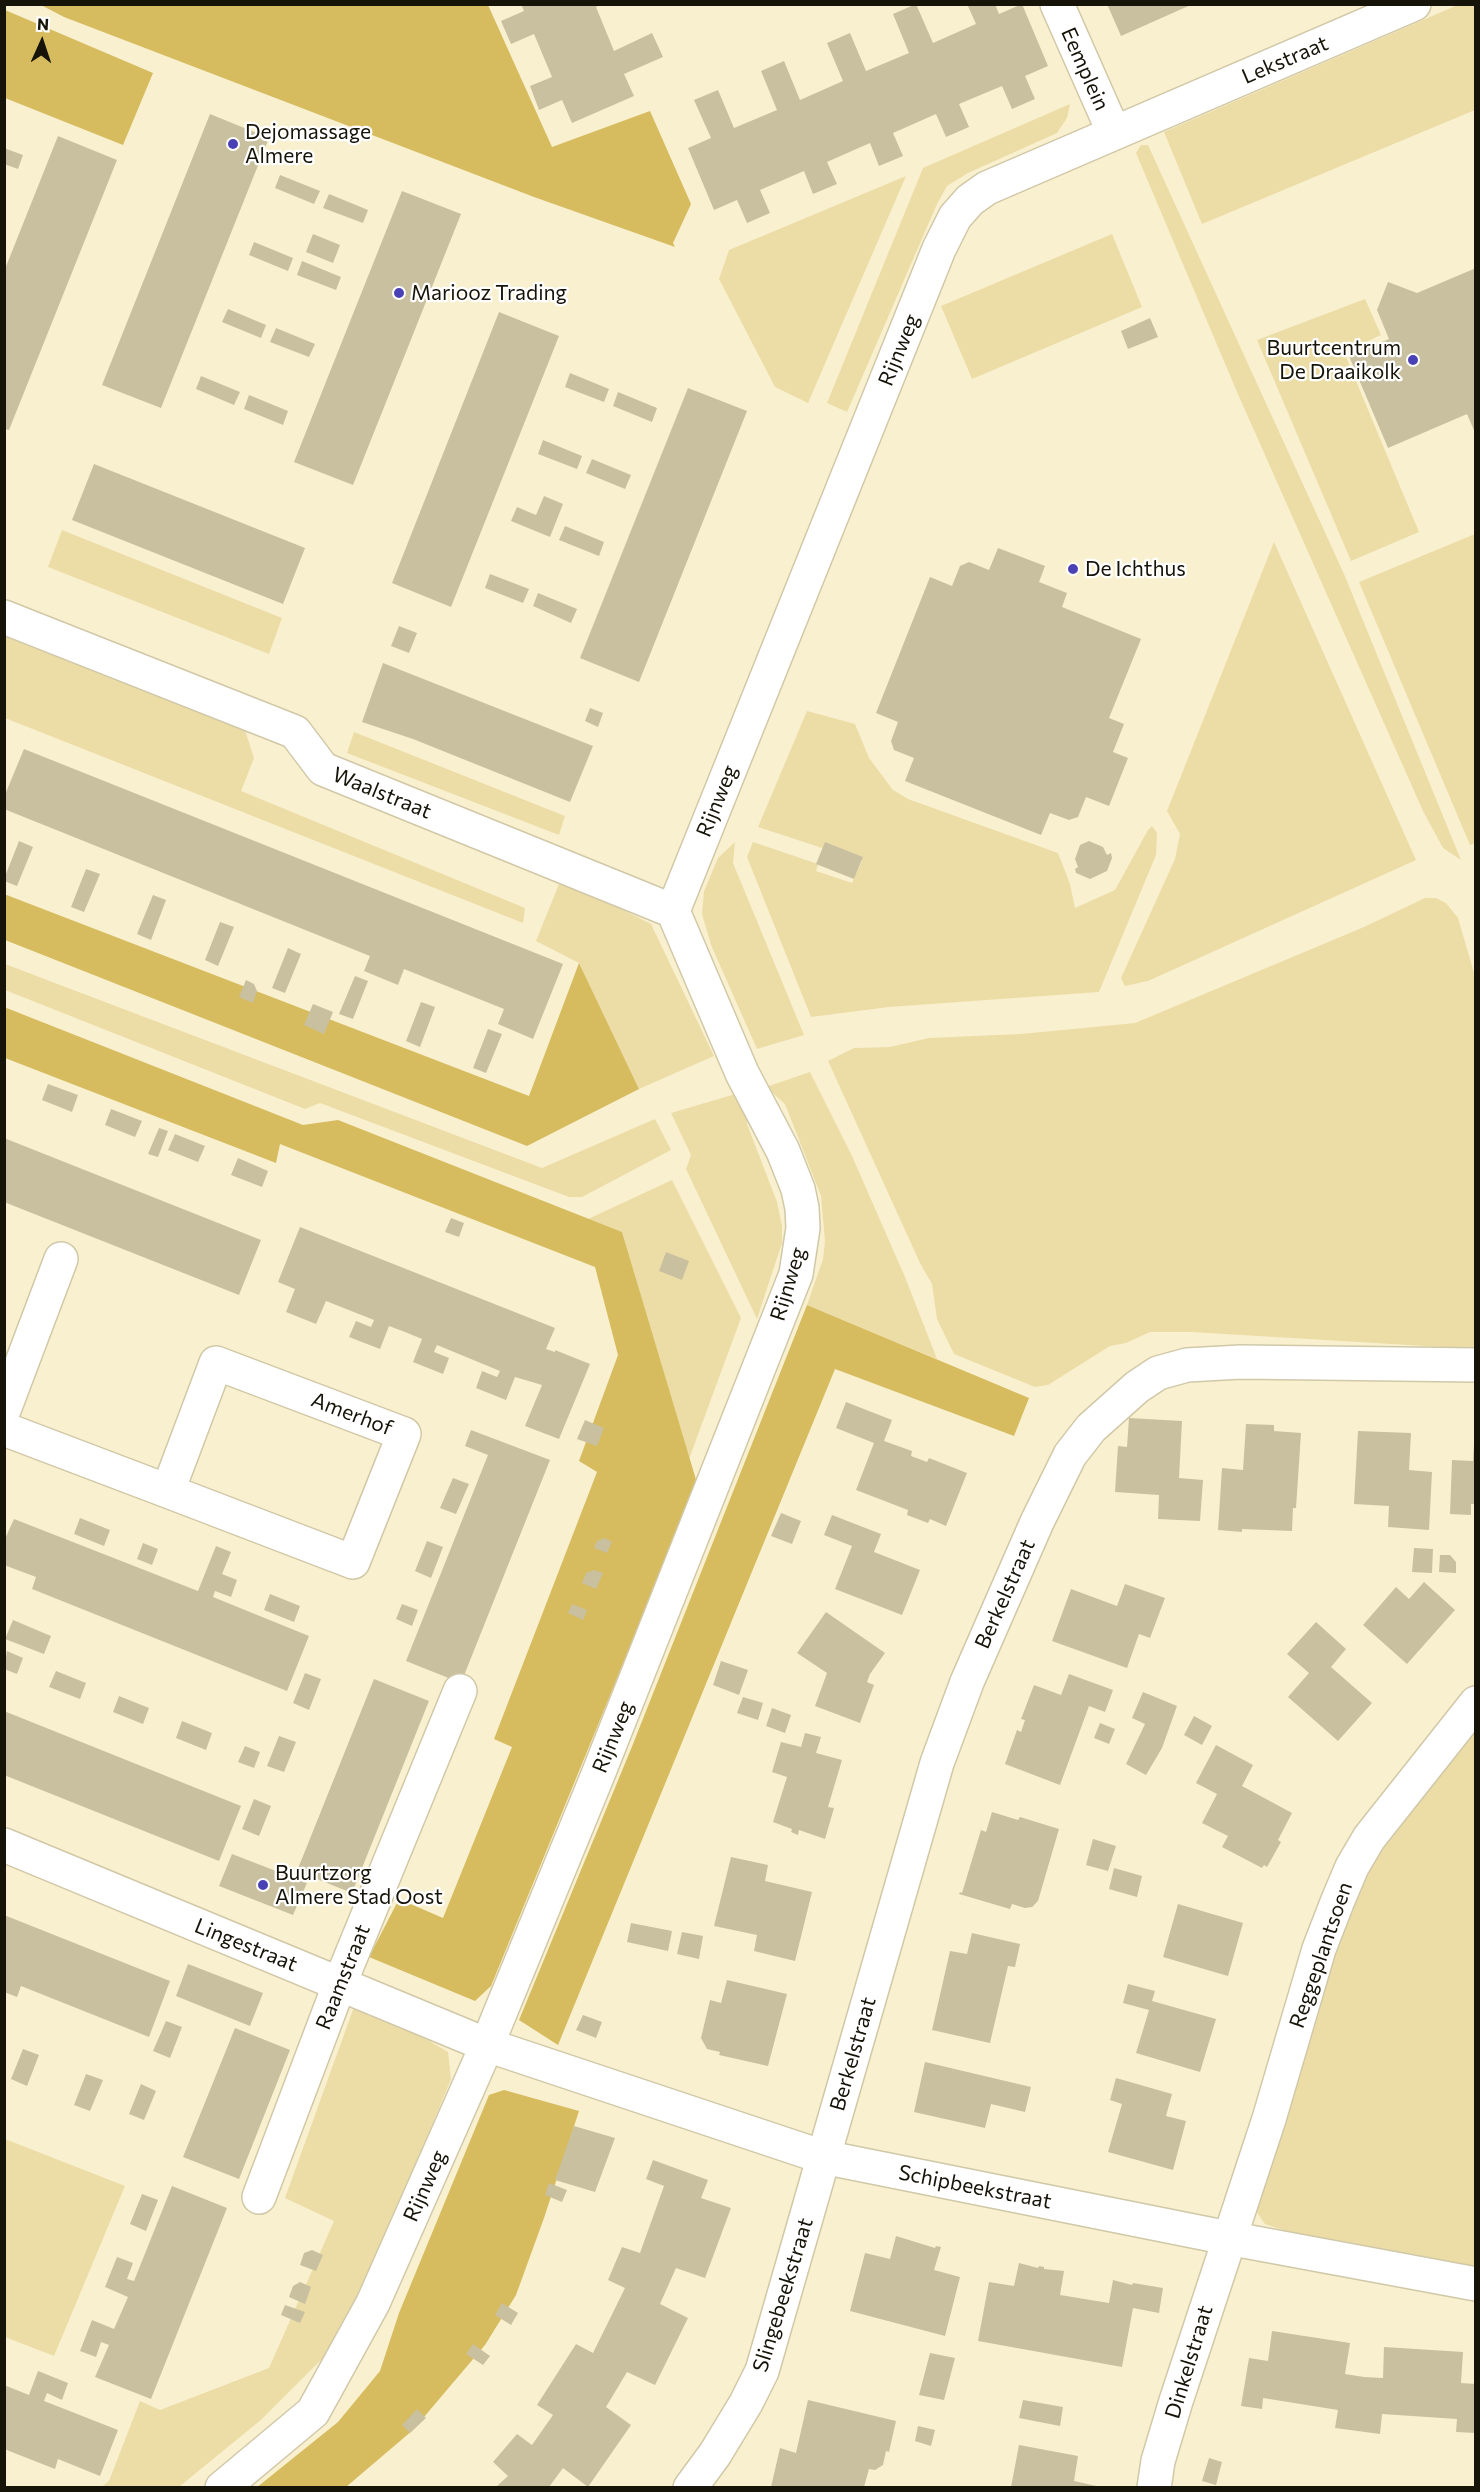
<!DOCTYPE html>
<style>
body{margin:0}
#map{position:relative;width:1480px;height:2492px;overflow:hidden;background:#f9f0cf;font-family:Commissioner,sans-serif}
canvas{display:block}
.frame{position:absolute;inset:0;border:6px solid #161308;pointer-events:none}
.north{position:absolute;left:12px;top:12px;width:60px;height:60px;-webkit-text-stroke:4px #fff;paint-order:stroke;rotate:3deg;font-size:16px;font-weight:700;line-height:24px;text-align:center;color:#161308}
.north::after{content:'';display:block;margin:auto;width:21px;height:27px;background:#161308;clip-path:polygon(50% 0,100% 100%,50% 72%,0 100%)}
</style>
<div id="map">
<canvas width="1480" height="2492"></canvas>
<div class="frame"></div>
<div class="north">N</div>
</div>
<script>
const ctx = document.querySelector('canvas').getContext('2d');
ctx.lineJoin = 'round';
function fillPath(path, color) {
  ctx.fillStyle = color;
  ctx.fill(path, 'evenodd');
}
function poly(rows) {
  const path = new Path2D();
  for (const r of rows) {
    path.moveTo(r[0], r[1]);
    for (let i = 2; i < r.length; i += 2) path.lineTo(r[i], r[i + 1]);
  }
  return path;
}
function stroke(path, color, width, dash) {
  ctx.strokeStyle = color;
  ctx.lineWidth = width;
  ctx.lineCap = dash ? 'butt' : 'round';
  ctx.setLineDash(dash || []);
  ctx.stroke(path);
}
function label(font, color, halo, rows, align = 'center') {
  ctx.font = font + ' Commissioner,sans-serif';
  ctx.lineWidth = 4.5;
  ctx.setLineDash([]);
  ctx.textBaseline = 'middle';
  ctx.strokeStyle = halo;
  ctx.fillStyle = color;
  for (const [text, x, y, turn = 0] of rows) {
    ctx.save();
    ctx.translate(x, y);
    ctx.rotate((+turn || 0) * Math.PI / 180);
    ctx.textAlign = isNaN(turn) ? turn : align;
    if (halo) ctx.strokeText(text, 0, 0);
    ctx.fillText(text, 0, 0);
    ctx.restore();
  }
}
fillPath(poly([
 [1460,4,1475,5,1475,110,1202,224,1164,132],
 [1070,104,1067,118,1057,133,968,173,947,186,937,204,847,412,827,403,923,168],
 [1141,145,1148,145,1344,574,1461,860,1443,848,1423,811,1237,392,1136,153],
 [906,176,808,403,775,387,719,279,729,250],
 [1112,234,1142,307,972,379,941,306],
 [1365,299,1381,335,1344,352,1419,532,1351,561,1257,340],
 [62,530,282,618,269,654,48,567],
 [1475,534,1476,843,1470,845,1359,582],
 [1274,542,1416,860,1148,981,1125,986,1121,978,1175,859,1180,834,1167,811],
 [4,636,245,730,254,758,241,791,525,908,523,923,5,718],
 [807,711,855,724,869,758,893,790,908,799,1058,853,1070,884,1075,908,1115,890,1148,830,1152,826,1157,833,1156,855,1099,992,889,1007,811,1017,747,857,753,842,818,864,816,871,852,883,862,861,758,827],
 [354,732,565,816,559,835,347,753],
 [735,842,733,863,804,1035,757,1049,711,945,702,914,704,891,718,858],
 [561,879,651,924,714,1056,639,1089,579,963,536,941],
 [1425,898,1436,898,1446,903,1458,918,1475,976,1475,1349,1191,1332,1150,1332,1126,1343,1110,1346,1048,1385,1035,1387,954,1354,937,1319,932,1284,920,1263,828,1061,854,1048,890,1047,929,1038,1021,1034,1135,1023,1364,927],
 [5,964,542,1168,655,1119,671,1150,582,1197,569,1197,320,1103,305,1109,5,990],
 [810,1072,852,1156,905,1277,937,1359,807,1305,823,1259,825,1241,821,1196,785,1104,766,1087],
 [739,1093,749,1114,747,1124,777,1202,782,1226,782,1243,757,1319,686,1169,691,1155,671,1113],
 [672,1180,741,1318,689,1459,622,1232,588,1219],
 [1475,1720,1475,2269,1289,2232,1265,2224,1256,2211,1309,2022,1369,1857],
 [354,2007,421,2036,448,2052,451,2079,380,2252,336,2345,262,2419,179,2487,100,2488,109,2481,140,2401,160,2410,269,2368,334,2221,285,2198],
 [5,2139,125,2186,54,2356,5,2337]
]), '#ecdda7');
fillPath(poly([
 [41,5,488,5,552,147,650,111,691,204,673,243,675,247,534,197,64,17],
 [5,10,153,73,123,145,5,98],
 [4,894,529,1096,579,963,639,1089,527,1146,5,940],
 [4,1007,303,1125,338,1120,622,1232,697,1483,491,1986,475,2001,369,1957,399,1899,443,1918,512,1747,494,1739,597,1472,579,1461,618,1355,595,1267,280,1144,276,1163,5,1058],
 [807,1305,1029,1398,1014,1436,835,1369,558,2045,519,2020,631,1749],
 [504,2090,579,2111,544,2218,516,2295,485,2345,413,2430,346,2487,256,2488,338,2422,380,2371,399,2313,489,2095]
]), '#d6bc5f');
fillPath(poly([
 [521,4,602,4,596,7,614,51,652,33,663,57,624,74,634,96,572,123,562,100,539,110,530,86,552,77,534,34,511,44,501,21,524,11],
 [916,4,933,43,976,24,967,4,995,4,999,14,1022,4,1048,66,1025,76,1035,99,1012,109,1002,86,959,104,969,127,946,137,936,114,893,133,903,156,879,166,870,143,827,162,837,184,813,194,804,171,760,190,770,213,747,223,737,200,714,210,688,148,711,138,694,100,718,90,734,128,777,110,761,71,784,61,800,100,843,81,827,43,850,33,866,71,909,53,893,14],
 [1107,4,1193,4,1121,36],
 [210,114,269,138,161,408,102,385],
 [58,136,117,160,9,430,5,429,5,269],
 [4,148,23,155,18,169,4,164],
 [280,175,320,191,314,204,275,188],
 [402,191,461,214,353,485,294,462],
 [329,194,368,210,363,223,323,208],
 [313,234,340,245,333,263,306,252],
 [254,242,293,258,288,271,249,255],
 [302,261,341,277,336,290,297,275],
 [1476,268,1476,435,1467,414,1388,448,1349,356,1389,339,1377,310,1388,282,1417,293],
 [228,309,266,325,261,338,222,322],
 [499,312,559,336,451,607,392,583],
 [1150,318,1158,337,1128,349,1121,331],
 [276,328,315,344,309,357,270,342],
 [570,373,609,389,604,402,565,387],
 [201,376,240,392,234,405,196,389],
 [688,388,747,411,639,682,580,658],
 [618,392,657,408,652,422,613,406],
 [249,395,288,411,283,425,244,409],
 [543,440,582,456,577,469,538,454],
 [592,459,631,475,625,489,586,473],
 [94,464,305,548,283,604,72,520],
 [544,496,563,504,550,537,511,521,517,507,536,515],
 [565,526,604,542,599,556,559,540],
 [998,548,1045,566,1039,582,1067,593,1062,607,1141,639,1109,718,1124,724,1113,752,1128,758,1109,806,1086,797,1078,817,1069,820,1050,813,1041,835,905,781,914,758,894,750,891,741,898,722,876,713,930,577,952,586,960,566,969,562,989,570],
 [490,574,529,589,523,603,485,588],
 [538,593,577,609,571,623,533,606],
 [399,626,417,633,409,653,391,646],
 [383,663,593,746,570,802,413,739,362,722],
 [590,708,603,713,598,727,585,721],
 [24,749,563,964,533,1039,498,1024,504,1009,404,969,398,985,364,971,370,956,4,809,4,797],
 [19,841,33,847,17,886,4,881,4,879],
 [1089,841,1103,847,1107,855,1111,853,1112,858,1107,871,1090,879,1076,873,1075,869,1078,867,1075,859,1080,845],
 [825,842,863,857,854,879,816,864],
 [86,869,100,874,84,912,71,907],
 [153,895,166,900,151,940,137,934],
 [220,922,234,927,218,966,205,960],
 [288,948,301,954,285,993,272,988],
 [355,976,368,981,353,1019,339,1014],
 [246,980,254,984,257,991,253,1003,239,997],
 [421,1002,435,1007,420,1047,406,1041],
 [313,1004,333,1012,324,1034,304,1025],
 [488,1029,502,1034,486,1073,473,1068],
 [48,1084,78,1095,72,1112,42,1100],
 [111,1109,142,1121,135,1137,105,1125],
 [159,1128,168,1131,158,1157,148,1154],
 [175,1134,205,1146,198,1162,168,1150],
 [4,1138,261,1240,239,1295,4,1202],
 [238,1158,268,1171,262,1187,231,1175],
 [451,1218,464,1223,459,1237,445,1232],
 [300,1227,555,1328,546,1349,555,1352,555,1350,590,1364,559,1439,525,1426,542,1385,515,1377,506,1400,476,1388,482,1371,497,1377,500,1371,437,1345,434,1352,449,1358,443,1374,413,1362,422,1339,405,1332,389,1326,380,1349,349,1337,356,1321,371,1327,374,1320,326,1301,316,1324,286,1312,295,1289,278,1282],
 [666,1252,689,1261,682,1280,659,1271],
 [846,1402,892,1420,884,1441,912,1451,911,1456,927,1462,929,1458,967,1473,946,1526,930,1519,928,1523,907,1515,908,1510,856,1490,874,1443,836,1428],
 [1129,1418,1182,1421,1179,1478,1203,1480,1200,1521,1158,1519,1159,1495,1115,1492,1118,1446,1127,1447],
 [585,1420,604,1428,597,1446,577,1439],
 [1246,1424,1274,1425,1274,1431,1301,1433,1296,1508,1293,1508,1292,1531,1242,1529,1242,1532,1218,1530,1222,1468,1243,1470],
 [471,1430,550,1460,461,1683,406,1661,488,1455,465,1446],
 [1358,1431,1411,1433,1409,1470,1432,1472,1429,1530,1388,1527,1389,1506,1354,1504],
 [1474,1444,1476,1444,1476,1504,1471,1504,1471,1515,1450,1514,1452,1460,1473,1461],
 [453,1478,469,1484,456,1514,440,1508],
 [781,1513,801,1521,792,1544,771,1536],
 [832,1515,881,1534,874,1552,920,1570,902,1615,835,1589,852,1546,824,1535],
 [80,1518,110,1530,104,1546,74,1534],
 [14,1519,198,1591,216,1546,231,1552,222,1574,237,1580,231,1597,215,1591,213,1597,309,1636,287,1691,32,1589,36,1577,4,1565,4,1541],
 [605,1538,612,1542,607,1553,594,1548,597,1541],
 [427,1541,443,1547,431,1578,415,1571],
 [143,1543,158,1549,152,1565,137,1559],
 [1414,1548,1433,1549,1432,1573,1412,1572],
 [1440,1555,1450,1555,1456,1562,1456,1573,1439,1572],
 [594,1570,603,1573,596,1589,582,1583,586,1573],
 [1424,1582,1455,1610,1407,1664,1363,1625,1396,1587,1409,1599],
 [1125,1584,1165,1598,1150,1638,1139,1634,1127,1668,1052,1641,1071,1589,1117,1606],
 [270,1594,300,1606,294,1622,264,1610],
 [402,1604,418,1610,412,1626,396,1619],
 [572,1604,587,1610,583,1620,568,1613],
 [826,1612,885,1653,870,1674,867,1682,874,1685,860,1723,815,1706,827,1673,797,1653],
 [13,1620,51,1636,44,1654,5,1639],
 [1316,1622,1346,1649,1331,1667,1372,1703,1338,1741,1288,1697,1309,1673,1287,1654],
 [7,1651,23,1658,17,1674,4,1669],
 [721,1661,748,1670,739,1695,713,1685],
 [56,1671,86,1683,80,1699,49,1687],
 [305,1673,321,1679,309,1710,293,1703],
 [1069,1674,1113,1690,1105,1712,1089,1706,1060,1785,1005,1764,1017,1730,1021,1732,1025,1720,1021,1719,1034,1685,1061,1695],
 [374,1679,429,1701,352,1893,297,1871],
 [1143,1692,1177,1706,1162,1748,1146,1775,1126,1764,1145,1724,1132,1718],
 [119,1696,149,1708,143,1724,113,1712],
 [743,1697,763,1703,758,1720,737,1713],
 [772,1708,791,1715,785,1733,766,1726],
 [4,1711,241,1806,219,1861,4,1775],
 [1194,1716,1212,1726,1202,1745,1184,1735],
 [182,1721,212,1733,206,1750,176,1738],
 [1100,1723,1115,1729,1109,1744,1094,1738],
 [805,1733,821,1737,816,1753,842,1760,828,1807,834,1808,825,1839,799,1830,798,1835,791,1832,792,1829,773,1822,787,1777,772,1772,781,1742,801,1747],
 [279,1736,296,1742,284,1772,267,1766],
 [1216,1745,1253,1765,1242,1786,1292,1813,1278,1840,1281,1842,1267,1867,1264,1865,1262,1868,1222,1847,1228,1836,1202,1823,1217,1794,1196,1783],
 [245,1746,260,1752,254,1768,238,1762],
 [254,1799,271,1806,259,1836,242,1829],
 [992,1812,1018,1820,1020,1817,1059,1829,1038,1901,1032,1907,1025,1908,1012,1904,1010,1909,959,1894,960,1892,962,1893,981,1830,986,1832],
 [1093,1839,1116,1846,1108,1871,1086,1865],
 [232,1854,307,1883,293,1915,219,1886],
 [731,1857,768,1865,765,1881,812,1892,795,1961,754,1951,757,1935,714,1926],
 [1114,1868,1142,1876,1137,1897,1109,1889],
 [1178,1904,1243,1923,1228,1976,1163,1957],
 [4,1915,170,1981,149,2037,21,1986,17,1997,4,1992],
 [631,1923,672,1931,668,1951,627,1942],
 [682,1932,703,1936,699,1959,677,1954],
 [972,1933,1020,1944,1015,1967,1008,1966,990,2043,932,2030,950,1951,967,1954],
 [188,1964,263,1993,250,2026,176,1996],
 [727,1980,787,1994,768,2066,719,2055,720,2052,707,2049,701,2038,710,2000,721,2003],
 [1128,1984,1155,1991,1152,2001,1216,2019,1200,2072,1136,2053,1149,2010,1123,2003],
 [583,2015,602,2022,596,2038,576,2030],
 [166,2021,182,2027,170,2058,153,2051],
 [235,2028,290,2050,239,2179,183,2157],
 [23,2049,39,2055,27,2086,11,2079],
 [925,2062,1031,2087,1025,2112,991,2104,985,2128,914,2112],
 [86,2074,103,2080,90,2111,74,2105],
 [1116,2078,1172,2094,1166,2116,1186,2121,1173,2170,1108,2152,1122,2104,1110,2100],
 [141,2084,156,2091,144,2120,129,2114],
 [574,2126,615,2138,595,2192,555,2180],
 [653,2160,708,2180,701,2198,731,2208,705,2278,676,2268,660,2304,688,2318,655,2385,627,2372,606,2407,631,2425,588,2487,563,2468,549,2487,496,2487,508,2476,493,2462,517,2434,532,2445,553,2415,537,2405,576,2344,593,2353,625,2288,608,2280,622,2247,640,2253,664,2186,646,2179],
 [549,2183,567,2190,562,2202,545,2195],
 [172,2186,227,2208,151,2399,95,2377,109,2345,101,2342,96,2357,80,2351,92,2320,114,2329,128,2297,105,2287,117,2257,133,2263,127,2279,134,2281],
 [142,2194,158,2200,146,2231,130,2224],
 [896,2236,935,2248,936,2246,941,2247,934,2270,960,2277,945,2336,850,2311,865,2253,890,2259],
 [312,2250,323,2255,316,2271,300,2265,304,2253],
 [1019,2263,1038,2268,1039,2266,1044,2267,1044,2269,1064,2271,1060,2295,1109,2303,1113,2280,1132,2285,1133,2283,1163,2288,1159,2313,1133,2308,1122,2367,978,2341,989,2282,1014,2286],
 [300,2282,311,2287,305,2304,289,2297,293,2286],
 [502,2303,518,2313,511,2325,495,2315],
 [285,2305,305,2312,300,2323,281,2315],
 [1272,2331,1350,2343,1345,2374,1364,2377,1383,2378,1384,2347,1463,2352,1461,2383,1476,2384,1476,2433,1456,2432,1457,2419,1382,2414,1380,2434,1335,2428,1338,2410,1263,2398,1262,2409,1241,2406,1249,2358,1268,2361],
 [473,2344,490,2356,483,2365,466,2354],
 [930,2353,955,2358,944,2400,919,2395],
 [38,2371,68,2383,62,2400,47,2393,44,2401,118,2430,100,2476,58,2459,55,2469,4,2449,4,2385,29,2395],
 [808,2400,896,2421,889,2452,886,2451,883,2465,875,2470,869,2469,864,2487,771,2487,780,2448,796,2453],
 [1023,2400,1063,2407,1060,2426,1019,2418],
 [417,2409,426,2418,410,2433,402,2425],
 [918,2426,935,2430,931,2446,915,2441],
 [1019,2445,1078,2456,1074,2481,1101,2487,1011,2487],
 [1209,2458,1222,2462,1216,2485,1202,2481]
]), '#c9c0a0');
const minor = poly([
 [1057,4,1114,133],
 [4,617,295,732,323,769,673,911],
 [4,1410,61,1259],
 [4,1429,170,1492,353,1562,404,1434,216,1363,169,1488,170,1492],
 [4,1845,487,2045,823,2157,1228,2238,1476,2284],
 [259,2197,340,1983,460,1691],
 [222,2488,313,2412,373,2303,487,2045,597,1777,796,1274,803,1228,802,1208,798,1189,783,1151,742,1073,673,911,939,249,955,217,970,200,987,188,1414,4],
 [690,2488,715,2454,746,2403,762,2371,937,1763,967,1682,1037,1522,1070,1455,1091,1428,1137,1387,1158,1373,1187,1365,1241,1362,1476,1365],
 [1154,2488,1158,2461,1176,2401,1269,2119,1319,1949,1338,1900,1352,1867,1369,1838,1476,1703]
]);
stroke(minor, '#d1c8a8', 36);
stroke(minor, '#fff', 33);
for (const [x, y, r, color] of [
 [233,144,6,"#4b41b7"],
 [399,293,6,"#4b41b7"],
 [1413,360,6,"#4b41b7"],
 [1073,569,6,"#4b41b7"],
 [263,1885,6,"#4b41b7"]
]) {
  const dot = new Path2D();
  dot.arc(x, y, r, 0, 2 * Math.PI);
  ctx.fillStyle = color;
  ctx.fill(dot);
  stroke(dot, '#fff', 2);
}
label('21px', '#161308', '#fff', [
 ["Lekstraat",1285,60,-23],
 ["Eemplein",1085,69,66],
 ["Rijnweg",899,350,-68],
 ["Waalstraat",382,793,22],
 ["Rijnweg",717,801,-68],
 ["Rijnweg",788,1284,-73],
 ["Amerhof",352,1414,21],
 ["Berkelstraat",1005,1594,-66],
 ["Rijnweg",613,1737,-68],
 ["Lingestraat",246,1945,22],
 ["Reggeplantsoen",1321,1955,-71],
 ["Raamstraat",343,1977,-68],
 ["Berkelstraat",853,2054,-74],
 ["Rijnweg",425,2186,-66],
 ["Schipbeekstraat",975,2187,11],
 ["Slingebeekstraat",783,2295,-73],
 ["Dinkelstraat",1189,2362,-73]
]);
label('21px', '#161308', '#fff', [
 ["Dejomassage",245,132],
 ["Almere",245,156],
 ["Mariooz Trading",411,293],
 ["Buurtcentrum",1401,348,"right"],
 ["De Draaikolk",1401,372,"right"],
 ["De Ichthus",1085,569],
 ["Buurtzorg",275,1873],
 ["Almere Stad Oost",275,1897]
], 'left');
</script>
